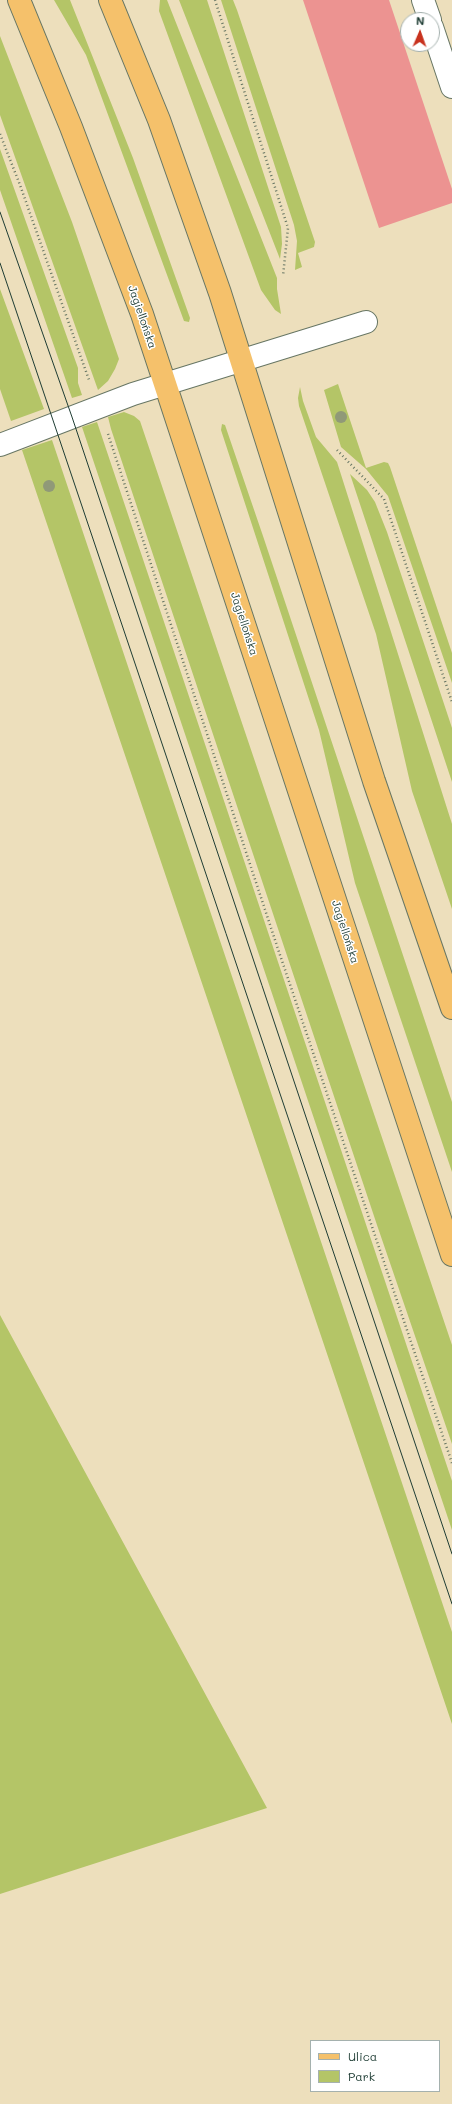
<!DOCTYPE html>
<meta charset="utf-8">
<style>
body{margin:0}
#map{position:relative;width:452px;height:2104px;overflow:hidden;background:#eddfbc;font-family:Mali,sans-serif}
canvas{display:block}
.legend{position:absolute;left:310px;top:2040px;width:130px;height:52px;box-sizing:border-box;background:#fff;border:1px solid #a5b1ae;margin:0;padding:5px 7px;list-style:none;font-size:12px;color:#1f3d34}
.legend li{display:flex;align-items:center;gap:8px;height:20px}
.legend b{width:20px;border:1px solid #a5b1ae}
.north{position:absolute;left:400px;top:12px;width:40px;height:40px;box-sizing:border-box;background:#fff;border:1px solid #a5b1ae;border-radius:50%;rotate:2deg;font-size:11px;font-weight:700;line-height:16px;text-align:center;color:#1f3d34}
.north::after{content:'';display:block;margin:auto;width:14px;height:18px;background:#c8321e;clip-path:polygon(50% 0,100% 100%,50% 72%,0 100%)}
</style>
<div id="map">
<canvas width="452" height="2104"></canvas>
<ul class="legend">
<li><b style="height:5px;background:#f5c16b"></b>Ulica</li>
<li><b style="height:11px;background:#b4c567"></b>Park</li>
</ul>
<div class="north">N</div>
</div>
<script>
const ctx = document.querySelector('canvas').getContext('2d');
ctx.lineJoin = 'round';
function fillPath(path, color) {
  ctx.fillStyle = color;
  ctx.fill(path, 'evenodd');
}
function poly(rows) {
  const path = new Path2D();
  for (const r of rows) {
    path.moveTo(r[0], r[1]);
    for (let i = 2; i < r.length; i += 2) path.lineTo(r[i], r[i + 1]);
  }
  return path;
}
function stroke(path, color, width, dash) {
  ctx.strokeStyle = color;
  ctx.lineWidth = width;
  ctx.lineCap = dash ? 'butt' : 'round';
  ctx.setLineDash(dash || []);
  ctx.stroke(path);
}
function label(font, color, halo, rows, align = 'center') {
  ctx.font = font + ' Mali,sans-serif';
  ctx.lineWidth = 3;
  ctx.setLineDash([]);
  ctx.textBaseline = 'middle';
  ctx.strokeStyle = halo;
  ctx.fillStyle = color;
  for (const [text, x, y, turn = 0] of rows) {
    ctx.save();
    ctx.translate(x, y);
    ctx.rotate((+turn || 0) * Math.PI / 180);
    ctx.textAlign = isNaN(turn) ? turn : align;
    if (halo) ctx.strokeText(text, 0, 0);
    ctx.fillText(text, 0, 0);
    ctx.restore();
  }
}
fillPath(poly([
 [54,0,70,0,133,158,190,318,189,322,184,321,86,55],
 [160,0,167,0,277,278,277,289,281,314,275,310,261,290,159,11],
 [179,0,207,0,281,227,282,244,280,259],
 [221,0,233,0,237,10,315,242,314,247,298,253,302,267,295,270,297,241,294,225],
 [0,36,72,222,119,359,115,369,108,381,98,390,0,115],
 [0,149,78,368,78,383,82,395,72,398,0,190],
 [0,289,44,409,11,421,0,389],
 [338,384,366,468,384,462,388,463,390,467,452,653,452,683,388,496,366,469,341,447,324,390],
 [300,387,303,401,316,437,337,462,452,824,452,909,412,791,376,634,299,406,298,398],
 [124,412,134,416,140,421,452,1345,452,1444,377,1225,111,429,108,417],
 [97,422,452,1481,452,1530,82,427],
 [222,424,225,425,263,536,452,1102,452,1172,355,883,319,730,221,430],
 [52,440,452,1632,452,1724,22,450],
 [350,474,367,490,375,502,387,532,452,728,452,782],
 [0,1315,267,1808,0,1894]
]), '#b4c567');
fillPath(poly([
 [303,0,389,0,452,189,452,203,379,228]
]), '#ec9391');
const minor = poly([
 [423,0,430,20],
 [432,27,452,87],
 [0,445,133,394,366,322]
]);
const major = poly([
 [19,0,71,127,142,314,452,1255],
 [110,0,159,120,220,293,374,781,452,1008]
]);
stroke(minor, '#677664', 24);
stroke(major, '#677664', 24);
stroke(poly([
 [215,0,288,228,283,276],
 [0,134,20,185,89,380],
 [108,434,278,949,452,1463],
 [337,450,384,499,452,702]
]), '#677664', 2.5, [1, 3]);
stroke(minor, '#fff', 22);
stroke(major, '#f5c16b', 22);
stroke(poly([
 [0,212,72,417,452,1554],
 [0,263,452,1604]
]), '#1f3d34', 1);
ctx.fillStyle = '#909978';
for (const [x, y] of [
 [341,417],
 [49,486]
]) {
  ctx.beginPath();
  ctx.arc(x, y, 6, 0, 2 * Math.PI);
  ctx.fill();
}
label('11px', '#1f3d34', '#fff', [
 ["Jagiellońska",142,317,71],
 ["Jagiellońska",244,624,72],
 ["Jagiellońska",345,932,72]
]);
</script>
